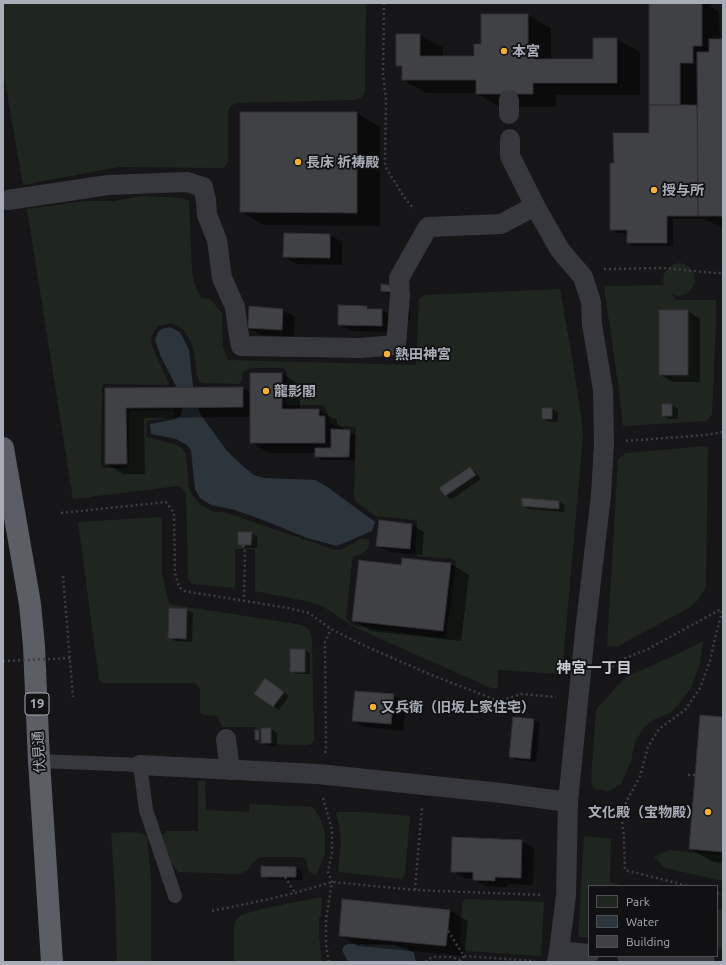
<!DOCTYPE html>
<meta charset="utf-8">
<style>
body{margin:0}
#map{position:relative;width:726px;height:965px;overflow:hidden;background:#161618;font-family:Ubuntu,sans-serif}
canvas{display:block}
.frame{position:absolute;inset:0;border:4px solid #a8adb8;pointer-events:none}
.legend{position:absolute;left:588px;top:885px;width:130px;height:72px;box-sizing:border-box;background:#111113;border:1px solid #4d4f55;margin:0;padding:5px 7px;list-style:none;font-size:12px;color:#a8adb8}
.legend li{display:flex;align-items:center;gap:8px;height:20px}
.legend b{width:20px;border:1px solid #4d4f55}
</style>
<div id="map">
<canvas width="726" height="965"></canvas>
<div class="frame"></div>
<ul class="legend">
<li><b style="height:11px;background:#1e261f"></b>Park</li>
<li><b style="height:11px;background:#2c353c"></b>Water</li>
<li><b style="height:11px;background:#404145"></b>Building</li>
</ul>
</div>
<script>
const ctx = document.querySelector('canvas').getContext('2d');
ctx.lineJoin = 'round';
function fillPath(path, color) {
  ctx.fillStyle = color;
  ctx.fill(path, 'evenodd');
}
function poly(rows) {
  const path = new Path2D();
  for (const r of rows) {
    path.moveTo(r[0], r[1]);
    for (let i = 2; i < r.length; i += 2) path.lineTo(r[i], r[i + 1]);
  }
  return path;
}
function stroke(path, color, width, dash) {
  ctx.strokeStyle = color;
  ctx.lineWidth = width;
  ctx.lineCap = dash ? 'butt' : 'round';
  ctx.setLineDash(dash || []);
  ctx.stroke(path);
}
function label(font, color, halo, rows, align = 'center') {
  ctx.font = font + ' Ubuntu,"Noto Sans JP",sans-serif';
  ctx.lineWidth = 3.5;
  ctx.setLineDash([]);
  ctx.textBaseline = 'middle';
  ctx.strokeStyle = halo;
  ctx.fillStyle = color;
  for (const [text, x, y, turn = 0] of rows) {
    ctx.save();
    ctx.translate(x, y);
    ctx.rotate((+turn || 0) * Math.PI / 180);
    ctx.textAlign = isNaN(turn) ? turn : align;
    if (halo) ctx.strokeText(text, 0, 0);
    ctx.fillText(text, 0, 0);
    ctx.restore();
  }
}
fillPath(poly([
 [3,3,366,3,365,92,361,98,354,100,237,103,232,105,229,109,228,114,228,162,226,166,223,168,119,167,23,185,3,70],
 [142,196,183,198,189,201,192,271,195,285,201,298,210,299,222,313,223,348,228,360,416,365,419,299,425,295,560,289,572,357,582,422,583,437,562,674,498,670,498,688,491,688,354,627,324,607,311,602,255,591,255,549,235,549,235,588,206,585,192,584,188,579,186,496,183,489,178,486,73,499,27,209,86,201,113,201],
 [172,323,184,330,193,347,197,376,199,381,203,383,239,384,242,381,242,376,244,371,249,368,283,368,286,370,287,373,286,403,288,405,322,405,325,407,331,424,333,425,354,427,356,429,354,496,355,500,357,502,375,516,414,520,417,522,417,525,415,551,415,554,418,556,453,559,455,561,456,564,446,636,444,638,441,638,355,626,346,619,352,560,354,556,359,555,367,550,369,545,369,540,362,538,341,550,335,550,227,513,211,511,200,504,192,495,189,487,186,454,182,448,174,444,146,437,147,421,171,417,175,415,175,412,170,410,131,411,129,413,129,464,128,466,126,468,105,468,102,467,101,463,102,386,104,384,167,385,169,384,152,346,151,337,158,326],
 [681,263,688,266,693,271,695,278,694,285,690,291,684,295,677,296,672,294,675,300,714,300,716,301,716,322,712,414,707,421,623,426,619,391,604,286,664,285,663,281,664,274,668,268,674,264],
 [707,446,708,448,706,587,698,600,687,609,616,647,607,646,618,459,626,453],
 [162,517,162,572,168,600,170,603,174,605,303,625,308,629,311,634,312,640,314,741,311,744,309,745,260,744,258,743,257,741,256,728,254,727,222,727,218,718,217,716,203,715,200,713,200,689,197,685,194,683,103,683,99,680,78,522],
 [703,641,700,663,691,688,672,712,655,719,644,727,635,742,631,761,621,784,608,791,596,789,593,787,591,780,596,709,627,676,651,666,694,646],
 [198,781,205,781,206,810,249,812,250,804,311,807,315,810,321,820,325,834,325,854,316,875,309,872,306,860,302,857,260,857,257,859,252,863,248,870,240,874,178,872,171,862,162,835,167,831,198,831],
 [338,812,362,812,410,816,405,874,402,879,338,872,341,842,339,826,336,813],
 [128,832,141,833,147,837,151,877,151,962,117,962,115,894,111,833],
 [584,836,611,839,610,882,624,886,589,886,589,938,578,937],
 [669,850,723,855,723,881,665,868,654,857],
 [322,897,321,915,319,919,319,936,322,962,234,962,234,926,235,921,241,915,258,910,290,903],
 [466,899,544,902,541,956,467,951,461,944,460,940,462,903],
 [717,909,723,911,723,948,717,948]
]), '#1e261f');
fillPath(poly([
 [170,327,180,332,189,350,193,386,198,408,201,415,227,451,245,468,254,475,264,478,315,480,326,486,375,522,372,531,337,546,307,538,268,522,235,510,211,505,200,498,195,489,191,450,187,445,176,439,151,434,150,424,176,419,181,415,182,408,176,386,161,357,155,340,158,332,162,329],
 [348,944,395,945,405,948,414,953,416,962,348,962,342,950,344,946]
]), '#2c353c');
fillPath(poly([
 [650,3,711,3,711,7,719,12,720,40,723,40,723,228,705,219,673,219,673,246,634,246,628,243,628,233,617,233,611,230,615,164,650,134],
 [527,15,551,28,551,57,556,60,594,60,617,39,640,52,640,95,556,95,556,107,500,107,476,93,426,93,403,80,403,69,397,65,420,35,443,48,443,57,475,57,482,45],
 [357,113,380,127,380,226,264,225,241,212],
 [285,234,330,235,342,242,342,265,296,264,284,257],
 [382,285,400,295,388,294,382,290],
 [366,307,372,310,382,310,393,317,405,310,411,314,410,320,399,319,394,332,352,331,339,324],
 [283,310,295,317,294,337,261,335,249,328],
 [688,311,700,319,700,382,673,382,660,375],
 [282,374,300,385,300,410,319,410,337,420,337,424,343,428,343,431,349,431,355,434,355,460,322,460,316,456,316,453,269,453,251,442,251,417,144,418,145,474,124,474,106,464,106,389,243,388,251,393],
 [663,405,672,405,678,409,678,419,669,419,663,415],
 [552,409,558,412,558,422,549,422,543,419],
 [470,468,476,472,481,479,452,499,446,496,441,488],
 [559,502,565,505,564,512,529,509,523,506],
 [412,525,424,532,422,555,390,552,377,545],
 [251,533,257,537,257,548,245,548,239,544],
 [403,559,451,564,469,575,461,641,371,631,353,620,402,566],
 [187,610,193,613,192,642,175,641,169,637],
 [304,650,310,653,310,674,297,674,291,671],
 [271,683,289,696,279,710,255,694],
 [394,695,406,702,403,731,365,727,353,720],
 [723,718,723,863,713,862,690,849],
 [534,720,540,723,536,762,516,760,510,756],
 [271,729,277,733,277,746,268,746,256,740,258,731,262,733],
 [453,838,522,841,534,848,533,885,507,884,507,887,486,886,474,879,464,878,452,871],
 [296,868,302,871,302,880,268,879,262,876],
 [450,911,468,921,464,956,358,946,340,935]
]), '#0007');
const building = poly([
 [649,3,702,3,702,46,693,46,693,63,680,63,680,105,649,105,649,3],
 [481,14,528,14,528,47,534,47,534,59,593,59,593,38,617,38,617,83,533,83,533,94,476,94,476,80,402,80,402,66,396,66,396,34,420,34,420,56,474,56,474,44,481,44,481,14],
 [709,39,723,39,723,216,698,216,697,52,709,52,709,39],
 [649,105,697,105,698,216,667,216,667,243,627,243,627,230,610,230,610,163,614,163,613,133,649,133,649,105],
 [240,112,357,112,357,213,240,212,240,112],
 [284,233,330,234,330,258,283,257,284,233],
 [381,284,394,286,394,292,381,291,381,284],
 [338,305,367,306,367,309,382,309,382,326,338,325,338,305],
 [249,306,283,309,282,330,248,328,249,306],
 [659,310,688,310,688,375,659,375,659,310],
 [250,373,282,373,282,409,319,409,319,416,325,416,325,443,250,443,250,373],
 [243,387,243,407,126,408,127,464,105,464,105,388,243,387],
 [662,404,672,404,672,416,662,416,662,404],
 [542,408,552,408,552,419,542,419,542,408],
 [331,429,350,430,349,457,315,457,315,448,331,448,331,429],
 [470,467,476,475,445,496,439,488,470,467],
 [522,498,559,501,559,509,522,506,522,498],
 [379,520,412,524,410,549,376,546,379,520],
 [238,532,252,532,251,545,238,545,238,532],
 [402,558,451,563,443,631,352,621,359,560,401,565,402,558],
 [169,608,187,609,186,639,168,638,169,608],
 [290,649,305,649,305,672,290,672,290,649],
 [265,678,284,692,273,707,254,694,265,678],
 [355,691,394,694,391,724,352,721,355,691],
 [700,715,723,717,723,852,689,849,700,715],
 [513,717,534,719,530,759,509,757,513,717],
 [261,728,271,728,271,743,261,743,261,728],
 [255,730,259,730,259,740,255,740,255,730],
 [452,837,522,840,521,878,495,877,495,881,473,880,473,872,451,872,452,837],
 [261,866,296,867,296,877,261,877,261,866],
 [342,899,450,910,446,946,339,936,342,899]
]);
fillPath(building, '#404145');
stroke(building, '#303034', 1);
stroke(poly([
 [384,3,383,73,386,100,385,166,404,197,414,209],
 [604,269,663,268,715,273,723,273],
 [626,441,705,435,723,432],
 [61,513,166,502,174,513,175,573,179,587,184,591,288,608,309,613,331,629,367,647,434,676,499,701,521,694,556,697],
 [243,545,245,553,244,600],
 [63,576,73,697],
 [604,673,623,659,648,649,723,608,723,604],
 [325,753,326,750,325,642,331,629],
 [688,775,695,775],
 [323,798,332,830,332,852,328,872,332,882,326,919,326,945,329,962],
 [590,811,621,812,640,776,648,747,659,729,685,710,700,688,710,661,715,638,723,608],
 [621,812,624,837,625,870,688,886],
 [285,877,295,893],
 [415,890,422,807],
 [717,893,723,895],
 [212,911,260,901,295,893,332,882,415,890,543,895],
 [448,931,464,956,535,961],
 [426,962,428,959,434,957,451,957,460,960,464,956]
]), '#3d3f44', 2.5, [2, 3]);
stroke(poly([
 [39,761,140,765,146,810,175,896]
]), '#37383d', 14);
stroke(poly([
 [509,100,509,114],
 [510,139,510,156,535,206,560,250,583,277,591,302,592,324,603,390,604,443,601,495,585,632,568,802,566,896,559,951,557,962],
 [8,200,108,185,187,182,203,187,206,200,207,215,217,240,222,278,235,307,238,330,241,346,361,348,396,345,400,296,399,278,428,227,501,224,535,206],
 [226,739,230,770],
 [140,765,318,774,501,793,568,802],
 [559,951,589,954],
 [627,956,705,962]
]), '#37383d', 20);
stroke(poly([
 [3,448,30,604,34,646,39,761,52,962]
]), '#5b5e65', 22);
stroke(poly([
 [3,661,70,658]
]), '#3d3f44', 2.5, [2, 3]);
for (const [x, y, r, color] of [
 [504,51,4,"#f2b134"],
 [298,162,4,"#f2b134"],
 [654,190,4,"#f2b134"],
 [387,354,4,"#f2b134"],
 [266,391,4,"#f2b134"],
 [373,707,4,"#f2b134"],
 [708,812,4,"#f2b134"]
]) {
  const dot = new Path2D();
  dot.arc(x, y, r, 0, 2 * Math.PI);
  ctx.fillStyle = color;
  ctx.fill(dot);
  stroke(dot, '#111113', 1.5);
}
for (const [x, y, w] of [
 [37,704,24]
]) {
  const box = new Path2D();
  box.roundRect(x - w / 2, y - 11, w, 22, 3);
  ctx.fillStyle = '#111113';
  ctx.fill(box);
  stroke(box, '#a8adb8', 1);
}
label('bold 13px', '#a8adb8', null, [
 ["19",37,704]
]);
label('bold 14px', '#a8adb8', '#111113', [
 ["本宮",512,51],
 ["長床 祈祷殿",306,162],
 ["授与所",662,190],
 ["熱田神宮",395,354],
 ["龍影閣",274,391],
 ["又兵衛（旧坂上家住宅）",381,707],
 ["文化殿（宝物殿）",700,812,"right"]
], 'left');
label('14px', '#a8adb8', '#111113', [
 ["伏見通",39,752,-93]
]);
label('bold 15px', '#c9ccd4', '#111113', [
 ["神宮一丁目",594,668]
]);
</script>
